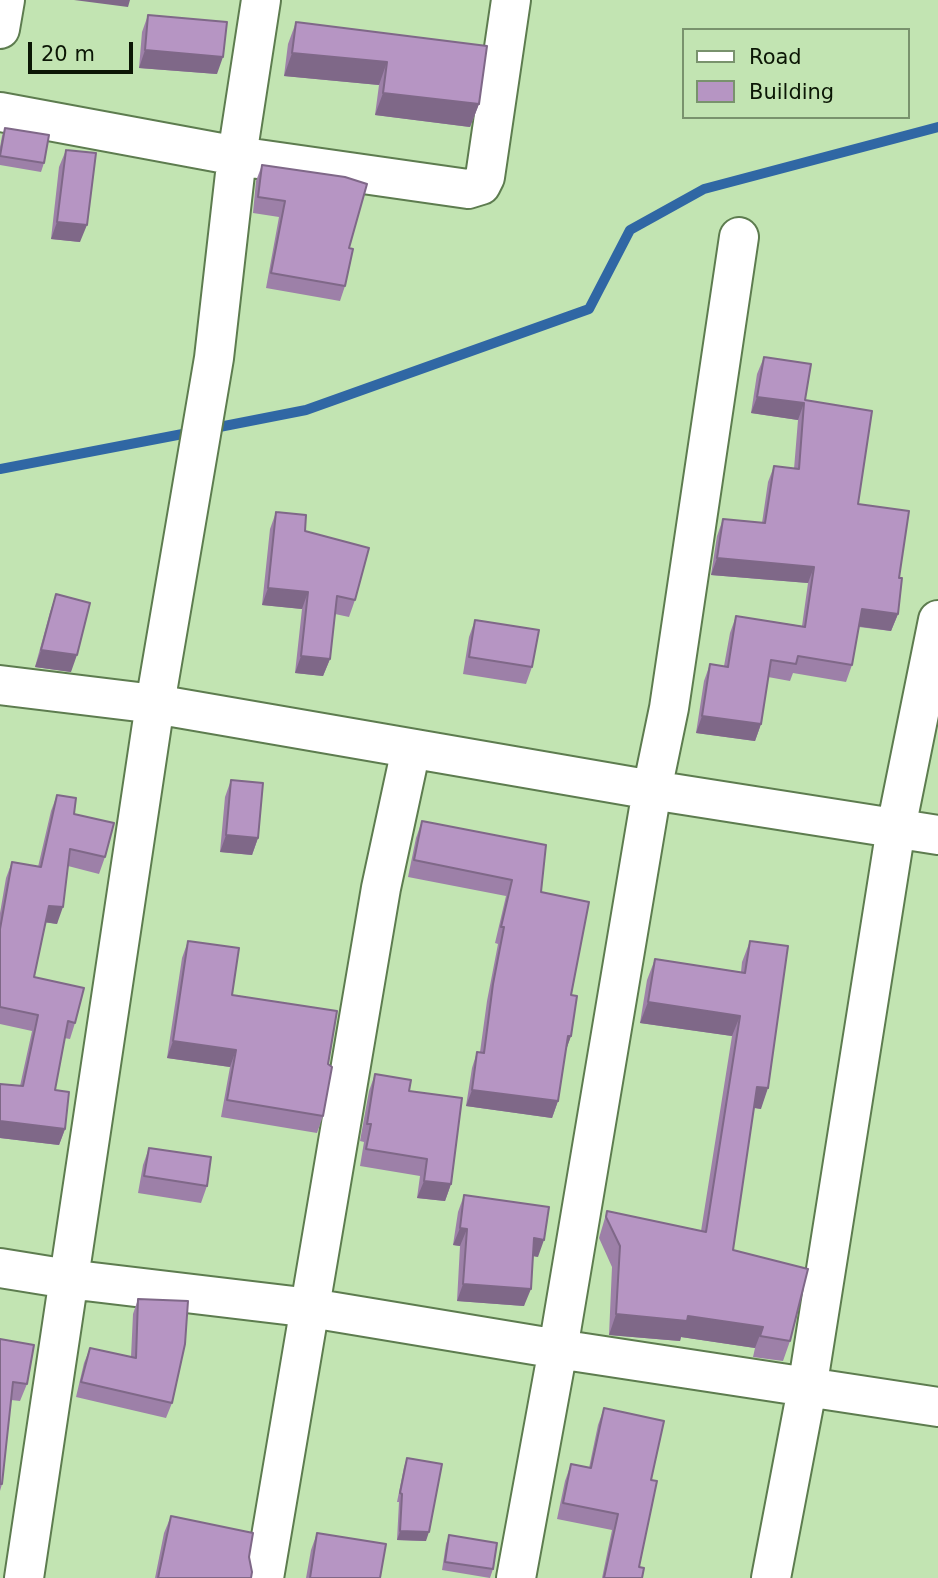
<!DOCTYPE html>
<style>
body{margin:0}
#map{position:relative;width:938px;height:1578px;overflow:hidden;background:#c2e4b2;font-family:"DejaVu Sans",sans-serif}
canvas{display:block}
.legend{position:absolute;left:682px;top:28px;width:228px;height:91px;box-sizing:border-box;background:#c2e4b2;border:2px solid #79926d;margin:0;padding:9px 12px;list-style:none;font-size:21px;color:#0b1605}
.legend li{display:flex;align-items:center;gap:14px;height:35px}
.legend b{width:35px;border:2px solid #79926d}
.scale{position:absolute;left:28px;top:42px;width:105px;height:32px;box-sizing:border-box;border:4px solid #0b1605;border-top:0;padding-left:9px;font-size:21px;line-height:24px;white-space:nowrap;color:#0b1605;-webkit-text-stroke:5px #c2e4b2;paint-order:stroke}
</style>
<div id="map">
<canvas width="938" height="1578"></canvas>
<ul class="legend">
<li><b style="height:9px;background:#fff"></b>Road</li>
<li><b style="height:19px;background:#b695c3"></b>Building</li>
</ul>
<div class="scale">20 m</div>
</div>
<script>
const ctx = document.querySelector('canvas').getContext('2d');
ctx.lineJoin = 'round';
function poly(rows) {
  const path = new Path2D();
  for (const r of rows) {
    path.moveTo(r[0], r[1]);
    for (let i = 2; i < r.length; i += 2) path.lineTo(r[i], r[i + 1]);
  }
  return path;
}
function stroke(path, color, width, dash) {
  ctx.strokeStyle = color;
  ctx.lineWidth = width;
  ctx.lineCap = dash ? 'butt' : 'round';
  ctx.setLineDash(dash || []);
  ctx.stroke(path);
}
function fillPath(path, color) {
  ctx.fillStyle = color;
  ctx.fill(path, 'evenodd');
}
stroke(poly([
 [209,429,306,410,589,309,630,230,704,189,938,127],
 [0,469,193,432]
]), '#3067a4', 10);
const street = poly([
 [0,29,5,0],
 [0,112,237,156,468,189,481,185,485,177,511,0],
 [0,685,155,704,652,790,938,835],
 [0,1268,68,1279,311,1308,558,1349,938,1407],
 [24,1578,155,704,214,358,237,156,261,0],
 [264,1578,381,888,411,749],
 [516,1578,558,1349,652,790,669,708,739,237],
 [771,1578,807,1389,896,828,938,620]
]);
stroke(street, '#5d7c4f', 42);
stroke(street, '#fff', 38);
fillPath(poly([
 [148,15,217,74,139,68,142,32],
 [296,22,479,104,470,127,375,115,379,85,284,76,288,44],
 [5,128,44,163,41,172,0,165,0,147,2,136],
 [66,150,80,242,51,239,59,167],
 [262,165,349,248,345,286,340,301,266,288,279,217,253,213,256,181],
 [764,357,805,400,858,504,899,578,898,614,891,631,859,627,852,665,846,682,793,673,790,681,768,677,761,724,755,741,696,733,704,681,710,664,724,666,730,633,736,616,802,626,808,583,711,575,717,536,723,519,762,523,768,482,774,466,794,469,798,420,751,413,757,374],
 [276,512,305,531,355,600,349,617,335,614,330,659,323,676,295,673,302,609,262,605,270,529],
 [56,594,71,672,35,667,50,612],
 [475,620,532,667,526,684,463,674,469,637],
 [231,780,258,838,252,855,220,852,225,797],
 [57,795,74,814,105,857,99,874,68,866,57,924,45,922,34,977,75,1023,70,1039,64,1038,55,1090,65,1129,59,1145,0,1138,0,1084,20,1086,32,1031,0,1024,0,913,6,878,12,862,38,867,51,811],
 [422,821,541,892,571,995,571,1036,565,1052,558,1101,552,1118,466,1106,472,1068,477,1052,480,1052,487,1001,498,944,495,943,506,896,408,877,416,838],
 [188,941,232,995,328,1064,323,1116,317,1133,221,1117,230,1067,167,1058,182,958],
 [750,941,761,1109,754,1108,733,1250,790,1341,783,1361,753,1357,755,1348,681,1337,680,1341,609,1335,612,1267,599,1238,607,1211,701,1231,732,1036,640,1023,647,980,655,959,741,972,742,962],
 [375,1074,409,1091,451,1184,445,1201,417,1198,420,1176,360,1166,364,1142,360,1141,369,1091],
 [149,1148,207,1186,201,1203,138,1193,143,1165],
 [464,1195,538,1257,533,1256,524,1306,457,1301,460,1246,453,1245,458,1212],
 [138,1299,172,1403,166,1418,76,1397,84,1363,90,1348,131,1357,133,1314],
 [0,1339,27,1384,20,1401,11,1400,2,1484,0,1491],
 [604,1408,651,1480,639,1567,642,1578,602,1578,612,1530,557,1519,565,1481,571,1464,589,1468,598,1425],
 [407,1458,426,1541,397,1540,399,1502,397,1502,404,1467],
 [171,1516,249,1557,251,1578,155,1578,164,1533],
 [317,1533,380,1578,306,1578,311,1550],
 [449,1535,493,1569,490,1578,442,1570,446,1544]
]), '#9d80a8');
fillPath(poly([
 [74,0,130,0,128,7],
 [145,50,223,57,217,74,139,68],
 [292,53,387,62,379,85,284,76],
 [383,93,479,104,470,127,375,115],
 [57,222,87,225,80,242,51,239],
 [757,397,804,403,798,420,751,413],
 [717,558,814,567,808,583,711,575],
 [268,588,308,592,302,609,262,605],
 [862,609,898,614,891,631,856,626],
 [41,650,77,655,71,672,35,667],
 [301,656,330,659,323,676,295,673],
 [702,716,761,724,755,741,696,733],
 [226,835,258,838,252,855,220,852],
 [49,906,63,907,57,924,43,922],
 [648,1002,740,1016,732,1036,640,1023],
 [568,1036,571,1036,565,1053],
 [173,1041,236,1050,230,1067,167,1058],
 [757,1087,768,1088,761,1109,750,1107],
 [472,1090,558,1101,552,1118,466,1106],
 [0,1121,65,1129,59,1145,0,1138],
 [424,1181,451,1184,445,1201,417,1198],
 [460,1228,467,1229,460,1246,453,1245],
 [534,1238,544,1240,538,1257,528,1255],
 [463,1284,531,1289,524,1306,457,1301],
 [616,1314,688,1316,763,1327,755,1348,681,1337,680,1341,609,1335],
 [400,1531,429,1532,426,1541,397,1540]
]), '#7f6888');
const building = poly([
 [148,15,227,22,223,57,145,50,148,15],
 [296,22,487,46,479,104,383,93,387,62,292,53,296,22],
 [5,128,49,135,44,163,0,156,5,128],
 [66,150,96,153,87,225,57,222,66,150],
 [262,165,345,177,367,184,349,248,353,249,345,286,271,273,285,201,258,197,262,165],
 [764,357,811,364,805,400,872,411,858,504,909,511,899,578,902,578,898,614,862,609,852,665,798,656,796,664,771,660,761,724,702,716,710,664,728,667,736,616,805,627,814,567,717,558,723,519,765,523,774,466,799,469,804,403,757,397,764,357],
 [276,512,306,515,305,531,369,548,355,600,337,596,330,659,301,656,308,592,268,588,276,512],
 [56,594,90,603,77,655,41,650,56,594],
 [475,620,539,630,532,667,469,657,475,620],
 [231,780,263,783,258,838,226,835,231,780],
 [57,795,76,798,74,814,114,823,105,857,70,849,63,907,49,906,34,977,84,988,75,1023,68,1021,55,1090,69,1092,65,1129,0,1121,0,1125,0,1084,23,1086,38,1015,0,1007,0,929,12,862,41,867,57,795],
 [422,821,546,845,541,892,589,902,571,995,577,996,571,1036,568,1036,558,1101,472,1090,477,1052,484,1053,493,984,504,927,501,927,512,880,414,860,422,821],
 [188,941,239,948,232,995,337,1011,328,1064,332,1067,323,1116,227,1100,236,1050,173,1041,188,941],
 [750,941,788,946,768,1088,757,1087,733,1250,808,1269,790,1341,760,1336,763,1327,688,1316,687,1321,616,1314,620,1246,606,1217,607,1211,706,1232,740,1016,648,1002,655,959,745,973,750,941],
 [375,1074,411,1080,409,1091,462,1098,451,1184,424,1181,427,1159,366,1149,371,1124,367,1124,375,1074],
 [149,1148,211,1157,207,1186,144,1176,149,1148],
 [464,1195,549,1207,544,1240,534,1238,531,1289,463,1284,467,1229,460,1228,464,1195],
 [138,1299,188,1301,185,1344,172,1403,81,1382,90,1348,136,1358,138,1299],
 [0,1339,34,1345,27,1384,13,1382,2,1484,0,1484,0,1339],
 [604,1408,664,1421,651,1480,657,1481,639,1567,644,1568,642,1578,604,1578,618,1514,563,1503,571,1464,591,1468,604,1408],
 [407,1458,442,1464,429,1532,400,1531,402,1494,400,1493,407,1458],
 [171,1516,253,1533,249,1557,252,1572,251,1578,158,1578,171,1516],
 [317,1533,386,1544,380,1578,310,1578,317,1533],
 [449,1535,497,1543,493,1569,445,1562,449,1535]
]);
fillPath(building, '#b695c3');
stroke(building, '#7f6888', 2);
</script>
